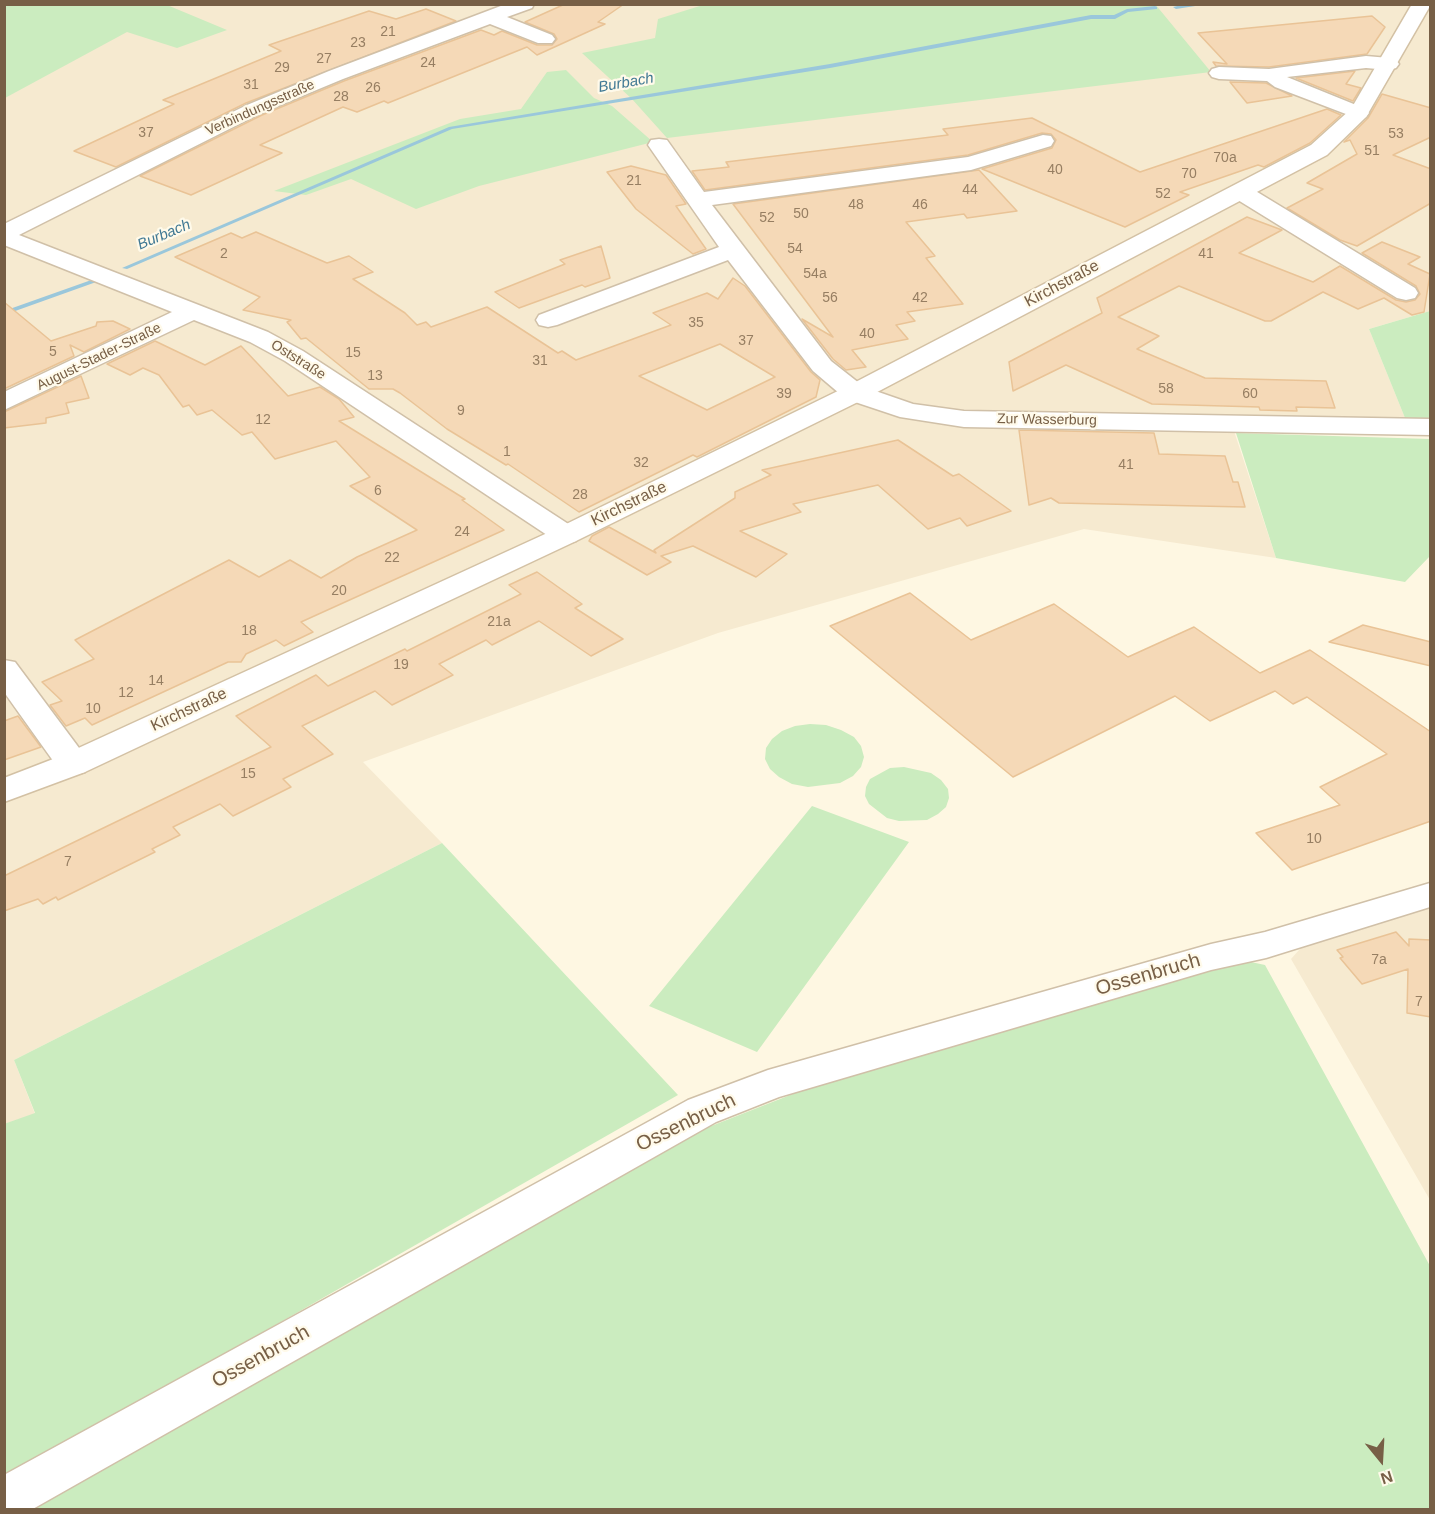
<!DOCTYPE html>
<meta charset="utf-8">
<style>
body{margin:0}
#map{position:relative;width:1435px;height:1514px;overflow:hidden;background:#fef7e2;font-family:Helvetica,sans-serif}
canvas{display:block}
.frame{position:absolute;inset:0;border:6px solid #775f46;pointer-events:none}
.north{position:absolute;left:1351px;top:1430px;width:60px;height:60px;-webkit-text-stroke:4px #fffaea;paint-order:stroke;rotate:162deg;font-size:16px;font-weight:700;line-height:24px;text-align:center;color:#775f46}
.north::after{content:'';display:block;margin:auto;width:21px;height:27px;background:#775f46;clip-path:polygon(50% 0,100% 100%,50% 72%,0 100%)}
</style>
<div id="map">
<canvas width="1435" height="1514"></canvas>
<div class="frame"></div>
<div class="north">N</div>
</div>
<script>
const ctx = document.querySelector('canvas').getContext('2d');
ctx.lineJoin = 'round';
function fillPath(path, color) {
  ctx.fillStyle = color;
  ctx.fill(path, 'evenodd');
}
function poly(rows) {
  const path = new Path2D();
  for (const r of rows) {
    path.moveTo(r[0], r[1]);
    for (let i = 2; i < r.length; i += 2) path.lineTo(r[i], r[i + 1]);
  }
  return path;
}
function stroke(path, color, width, dash) {
  ctx.strokeStyle = color;
  ctx.lineWidth = width;
  ctx.lineCap = dash ? 'butt' : 'round';
  ctx.setLineDash(dash || []);
  ctx.stroke(path);
}
function label(font, color, halo, rows, align = 'center') {
  ctx.font = font + ' Helvetica,sans-serif';
  ctx.lineWidth = 4.5;
  ctx.setLineDash([]);
  ctx.textBaseline = 'middle';
  ctx.strokeStyle = halo;
  ctx.fillStyle = color;
  for (const [text, x, y, turn = 0] of rows) {
    ctx.save();
    ctx.translate(x, y);
    ctx.rotate((+turn || 0) * Math.PI / 180);
    ctx.textAlign = isNaN(turn) ? turn : align;
    if (halo) ctx.strokeText(text, 0, 0);
    ctx.fillText(text, 0, 0);
    ctx.restore();
  }
}
fillPath(poly([
 [4,5,1430,5,1430,311,1369,329,1405,418,1229,416,1276,558,1084,529,718,633,363,762,442,843,14,1060,35,1114,5,1124],
 [1430,902,1430,1200,1291,959,1308,940]
]), '#f6ead0');
fillPath(poly([
 [5,4,167,5,227,30,177,48,127,32,5,98],
 [1155,4,1211,72,667,138,632,99,582,53,655,38,658,19,703,5],
 [566,70,594,98,612,106,653,142,479,186,416,209,351,179,306,195,274,191,460,119,521,109,547,72],
 [1430,311,1430,419,1405,418,1369,329],
 [1236,433,1430,439,1430,556,1405,582,1276,558],
 [810,724,826,725,841,730,854,737,861,746,864,757,861,767,853,776,840,783,808,787,792,784,779,777,770,769,765,759,766,748,772,739,782,731,795,726],
 [904,767,931,773,941,780,948,789,949,798,946,807,938,814,927,820,899,821,887,818,869,804,865,796,866,787,870,779,890,768],
 [812,806,909,842,757,1052,649,1006],
 [442,843,678,1095,146,1399,5,1475,4,1124,35,1113,14,1060],
 [1237,959,1265,965,1430,1266,1430,1509,15,1510,696,1132,803,1090]
]), '#cbecbf');
fillPath(poly([
 [1186,4,1208,4,1176,9,1173,7,1186,4],
 [1155,6,1157,7,1157,9,1128,12,1115,19,1091,19,830,68,452,129,127,269,122,268,449,127,830,64,1091,15,1114,15,1127,9,1155,6],
 [97,278,100,280,99,281,4,315,4,311,97,278]
]), '#9ac7db');
const building = poly([
 [565,4,624,4,598,22,605,24,537,55,527,47,388,103,384,101,357,112,343,107,260,145,282,153,191,195,140,176,262,115,344,81,481,30,494,35,502,31,537,45,552,45,557,39,554,34,525,22,565,4],
 [426,9,456,21,246,103,116,167,74,151,174,104,163,100,281,51,269,45,369,11,396,19,426,9],
 [1372,16,1385,27,1367,54,1269,67,1216,66,1213,62,1227,64,1198,33,1372,16],
 [1355,71,1346,84,1361,88,1353,101,1296,78,1355,71],
 [1230,82,1266,83,1292,96,1247,103,1230,82],
 [1382,94,1431,108,1431,137,1393,155,1431,169,1431,203,1357,246,1340,240,1287,208,1323,189,1307,183,1357,154,1350,140,1344,142,1368,118,1382,94],
 [1327,109,1341,115,1310,143,1264,167,1258,165,1180,192,1189,195,1125,227,982,169,1052,148,1056,140,1051,134,1042,133,968,155,705,190,692,171,729,167,726,162,948,135,943,129,1032,118,1140,172,1327,109],
 [631,166,666,175,686,204,676,206,706,249,693,254,636,209,607,172,631,166],
 [979,170,1017,211,967,218,964,214,906,222,935,256,926,258,963,304,907,312,915,321,896,325,908,339,852,350,866,367,846,370,833,359,802,319,833,337,733,204,979,170],
 [1247,217,1282,230,1239,253,1313,282,1340,266,1396,300,1406,302,1415,300,1420,294,1416,286,1362,253,1382,242,1420,257,1408,264,1430,274,1424,312,1412,315,1384,298,1358,309,1323,292,1271,321,1265,321,1179,286,1118,317,1159,336,1137,349,1205,378,1326,381,1335,408,1296,407,1297,411,1260,410,1259,407,1152,404,1066,365,1013,391,1009,362,1102,313,1097,298,1247,217],
 [256,232,327,263,349,256,373,272,353,279,405,313,417,325,426,322,431,327,487,307,558,353,562,351,576,360,671,325,653,313,707,293,718,299,733,278,745,286,811,372,820,380,816,397,697,457,693,455,579,512,508,464,506,465,447,429,400,393,393,389,369,389,306,338,301,339,287,322,291,320,243,310,260,297,175,257,231,233,242,238,256,232],
 [720,344,775,377,707,410,639,376,720,344],
 [601,246,610,278,585,287,582,285,519,308,495,292,565,264,560,260,601,246],
 [4,302,51,341,96,326,97,322,113,321,130,329,84,352,70,345,74,356,4,389,4,302],
 [155,341,205,365,241,346,288,396,320,387,339,399,354,417,339,421,465,499,462,500,504,530,301,622,313,632,284,646,276,640,246,654,241,662,228,662,92,725,85,718,66,726,50,705,62,701,42,682,94,659,75,640,229,560,259,577,290,560,321,578,357,557,417,530,350,486,370,477,336,441,275,459,252,432,242,435,212,410,197,415,189,405,183,407,159,375,143,368,130,375,107,364,155,341],
 [81,376,89,398,66,403,69,413,46,418,46,423,4,428,4,412,81,376],
 [1019,430,1154,433,1159,454,1225,456,1233,482,1238,482,1245,507,1059,503,1051,498,1029,505,1019,430],
 [898,440,953,476,959,474,1011,511,967,526,960,518,928,529,878,485,793,504,801,512,740,531,787,554,756,577,693,546,661,556,671,562,647,575,589,541,592,536,609,527,656,553,654,550,735,498,735,492,771,475,762,470,898,440],
 [537,572,582,604,575,608,623,639,591,656,539,621,492,645,486,640,439,664,453,675,392,705,375,691,302,726,333,754,283,779,291,787,233,816,220,804,173,827,180,835,152,849,155,852,58,900,56,897,43,904,38,899,4,911,4,876,271,747,236,716,316,675,328,686,405,649,407,651,521,594,509,585,537,572],
 [910,593,971,640,1054,604,1128,657,1194,627,1260,673,1310,650,1431,732,1431,821,1292,870,1256,833,1340,805,1320,787,1387,754,1307,697,1293,704,1275,691,1210,721,1175,696,1013,777,830,626,910,593],
 [1363,625,1431,642,1431,666,1329,642,1363,625],
 [18,716,41,747,4,760,4,721,18,716],
 [1396,932,1409,946,1409,939,1431,940,1431,1017,1407,1013,1408,969,1362,984,1340,958,1343,957,1337,950,1396,932]
]);
fillPath(building, '#f5d9b7');
stroke(building, '#e9c396', 1.5);
const street = poly([
 [506,4,534,4,532,8,507,17,552,35,555,39,552,43,538,43,490,24,343,79,261,113,19,235,268,332,303,351,576,529,580,535,576,541,566,544,556,541,285,361,250,342,194,320,4,410,4,392,172,312,4,245,4,224,247,105,329,71,506,4],
 [1366,56,1389,58,1396,60,1399,64,1396,68,1389,70,1366,68,1287,77,1366,109,1369,113,1366,117,1359,119,1275,87,1267,81,1219,79,1212,77,1209,73,1212,69,1219,67,1269,69,1366,56],
 [1043,135,1051,136,1054,141,1051,146,971,170,712,205,831,361,864,387,913,404,964,411,1430,419,1430,435,964,427,900,417,846,399,813,371,728,260,557,325,548,327,539,325,536,320,539,315,719,247,648,145,651,140,659,139,667,140,704,192,968,157,1043,135],
 [1241,185,1249,187,1415,288,1418,293,1415,298,1406,300,1397,298,1233,197,1230,192,1233,187,1241,185],
 [4,660,15,662,85,756,90,764,85,772,73,775,61,772,4,692,4,660],
 [1430,883,1430,907,1266,958,1211,970,779,1097,716,1122,31,1510,4,1510,4,1475,688,1100,768,1070,1211,944,1265,932,1430,883]
]);
const secondary = poly([
 [1412,4,1430,6,1366,117,1327,155,864,399,576,541,85,772,4,802,4,778,61,756,556,529,846,387,1311,145,1351,109,1412,4]
]);
stroke(street, '#d0c0a8', 3);
stroke(secondary, '#d3c1a4', 3);
fillPath(street, '#fff');
fillPath(secondary, '#fff');
label('14px', '#967e62', null, [
 ["21",388,32],
 ["23",358,43],
 ["27",324,59],
 ["24",428,63],
 ["29",282,68],
 ["31",251,85],
 ["26",373,88],
 ["28",341,97],
 ["37",146,133],
 ["53",1396,134],
 ["51",1372,151],
 ["70a",1225,158],
 ["40",1055,170],
 ["70",1189,174],
 ["21",634,181],
 ["44",970,190],
 ["52",1163,194],
 ["48",856,205],
 ["46",920,205],
 ["50",801,214],
 ["52",767,218],
 ["54",795,249],
 ["2",224,254],
 ["41",1206,254],
 ["54a",815,274],
 ["56",830,298],
 ["42",920,298],
 ["35",696,323],
 ["40",867,334],
 ["37",746,341],
 ["5",53,352],
 ["15",353,353],
 ["31",540,361],
 ["13",375,376],
 ["58",1166,389],
 ["39",784,394],
 ["60",1250,394],
 ["9",461,411],
 ["12",263,420],
 ["1",507,452],
 ["32",641,463],
 ["41",1126,465],
 ["6",378,491],
 ["28",580,495],
 ["24",462,532],
 ["22",392,558],
 ["20",339,591],
 ["21a",499,622],
 ["18",249,631],
 ["19",401,665],
 ["14",156,681],
 ["12",126,693],
 ["10",93,709],
 ["15",248,774],
 ["10",1314,839],
 ["7",68,862],
 ["7a",1379,960],
 ["7",1419,1002]
]);
label('14px', '#775f46', '#fffaea', [
 ["Verbindungsstraße",260,108,-24],
 ["August-Stader-Straße",99,357,-26],
 ["Oststraße",298,360,32],
 ["Zur Wasserburg",1047,420,1]
]);
label('italic 15px', '#417994', '#fffaea', [
 ["Burbach",626,83,-10],
 ["Burbach",164,235,-23]
]);
label('16px', '#775f46', '#fffaea', [
 ["Kirchstraße",1062,284,-28],
 ["Kirchstraße",629,504,-26],
 ["Kirchstraße",189,710,-25]
]);
label('20px', '#775f46', '#fffaea', [
 ["Ossenbruch",1148,975,-16],
 ["Ossenbruch",686,1123,-26],
 ["Ossenbruch",261,1357,-29]
]);
</script>
